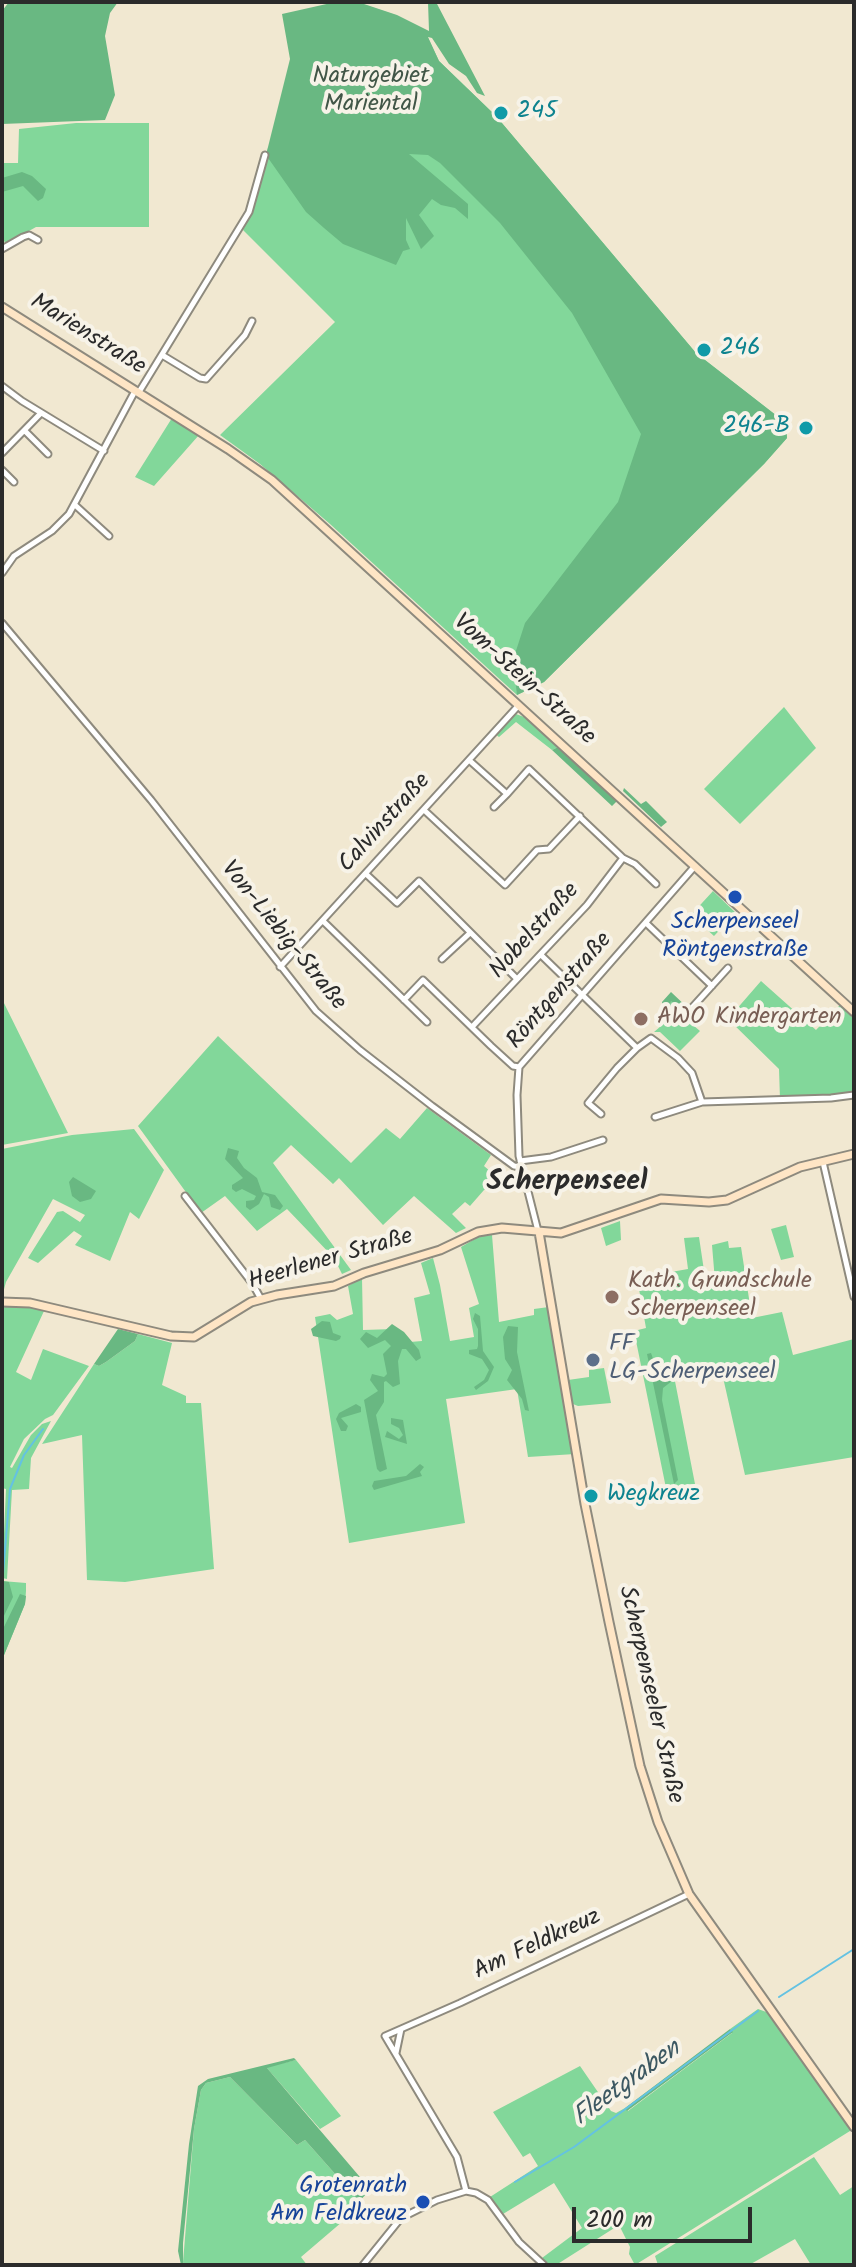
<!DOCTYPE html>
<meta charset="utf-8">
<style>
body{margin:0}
#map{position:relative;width:856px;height:2267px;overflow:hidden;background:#f1e8d1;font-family:Kalam,sans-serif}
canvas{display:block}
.frame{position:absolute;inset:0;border:4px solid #2b2b2b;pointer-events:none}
.scale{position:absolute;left:572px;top:2207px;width:180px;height:36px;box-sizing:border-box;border:4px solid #2b2b2b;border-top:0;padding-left:10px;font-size:24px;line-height:28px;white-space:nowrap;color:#2b2b2b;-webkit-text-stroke:6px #f7f3e8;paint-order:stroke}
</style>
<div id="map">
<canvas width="856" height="2267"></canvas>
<div class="frame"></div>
<div class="scale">200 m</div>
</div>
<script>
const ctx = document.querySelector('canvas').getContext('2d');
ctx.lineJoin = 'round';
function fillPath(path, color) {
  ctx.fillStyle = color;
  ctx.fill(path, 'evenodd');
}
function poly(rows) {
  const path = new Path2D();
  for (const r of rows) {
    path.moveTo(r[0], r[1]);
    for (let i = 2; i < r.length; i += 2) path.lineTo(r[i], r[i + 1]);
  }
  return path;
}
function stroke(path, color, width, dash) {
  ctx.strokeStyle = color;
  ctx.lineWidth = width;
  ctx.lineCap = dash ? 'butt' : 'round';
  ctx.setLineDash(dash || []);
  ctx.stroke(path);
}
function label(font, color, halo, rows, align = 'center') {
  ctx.font = font + ' Kalam,sans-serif';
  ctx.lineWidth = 8;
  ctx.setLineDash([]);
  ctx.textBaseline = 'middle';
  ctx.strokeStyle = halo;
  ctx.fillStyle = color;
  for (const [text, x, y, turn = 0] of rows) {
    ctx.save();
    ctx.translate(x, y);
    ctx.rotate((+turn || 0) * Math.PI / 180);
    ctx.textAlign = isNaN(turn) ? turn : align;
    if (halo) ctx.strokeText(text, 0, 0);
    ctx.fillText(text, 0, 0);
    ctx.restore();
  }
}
fillPath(poly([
 [427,36,439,61,496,116,696,353,786,423,787,438,764,464,544,682,517,695,330,524,260,464,220,435,335,322,243,230,252,212,268,148],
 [76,123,149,123,149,227,36,227,6,244,2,238,2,163,18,163,19,129],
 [172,418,199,435,154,486,135,477],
 [784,707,816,748,740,824,704,789],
 [516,714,524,717,560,746,552,750,516,722,499,737,495,734],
 [713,891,736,913,714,936,691,915],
 [761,981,816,1030,840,1005,854,1019,854,1093,833,1098,780,1099,779,1069,728,1019],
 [2,999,68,1133,2,1145],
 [671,1000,680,1009,687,1011,687,1020,700,1031,680,1051,660,1032,654,1032,668,1020],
 [218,1036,351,1163,386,1128,400,1139,427,1108,491,1155,484,1166,497,1177,500,1184,484,1190,470,1206,465,1202,452,1214,466,1228,456,1233,414,1196,383,1225,339,1178,333,1184,291,1145,273,1163,351,1270,342,1274,334,1258,287,1209,257,1231,225,1196,201,1213,138,1126],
 [134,1129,164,1170,139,1219,130,1212,110,1261,75,1245,82,1236,74,1231,38,1263,28,1258,57,1212,63,1211,80,1222,85,1215,53,1199,6,1282,3,1293,2,1149,72,1135],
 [620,1221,621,1240,606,1246,601,1228],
 [786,1225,794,1257,781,1260,771,1229],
 [492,1235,499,1322,534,1315,534,1309,549,1307,575,1454,528,1457,517,1389,446,1399,465,1523,349,1543,315,1317,330,1314,337,1320,353,1314,348,1286,362,1278,363,1330,394,1329,398,1343,422,1341,414,1298,430,1294,421,1263,433,1258,440,1285,450,1341,474,1337,469,1308,479,1304,461,1247,480,1236],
 [699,1237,706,1284,715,1281,712,1245,728,1241,729,1248,741,1247,752,1318,782,1312,793,1355,854,1339,854,1457,745,1475,720,1364,673,1371,695,1484,666,1488,634,1331,646,1328,637,1278,688,1269,684,1238],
 [7,1305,32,1307,44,1311,16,1372,31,1380,43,1349,89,1366,53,1415,45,1419,24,1439,10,1467,12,1468,31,1435,42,1424,51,1421,31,1458,29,1489,12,1490,7,1579,2,1578,6,1489,2,1488,2,1309],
 [138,1334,172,1343,162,1385,186,1396,186,1403,201,1403,214,1569,125,1582,87,1580,82,1435,42,1444,94,1364,99,1366,106,1362,135,1341],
 [604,1368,611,1403,578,1406,573,1404,568,1380,589,1377,589,1370],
 [2,1581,26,1583,26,1591,25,1604,2,1660],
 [758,2009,769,2013,852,2127,850,2131,635,2265,629,2254,630,2247,619,2225,556,2265,550,2265,542,2258,582,2228,554,2183,503,2214,490,2197,538,2166,530,2153,523,2157,493,2112,580,2066,611,2111,616,2113,625,2108,628,2111,732,2033,730,2029],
 [296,2060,341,2116,320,2129,266,2067],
 [230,2077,297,2145,305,2140,359,2201,346,2212,349,2216,301,2257,307,2265,185,2265,183,2262,194,2129,201,2090,206,2083],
 [814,2157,840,2195,854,2186,854,2265,811,2265,795,2239,749,2265,658,2265,655,2256]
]), '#82d79a');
fillPath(poly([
 [9,2,118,2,110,13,105,36,115,95,105,120,2,124,2,11],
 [428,2,436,2,485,96,477,93,466,76,449,64,432,38,428,37,439,61,496,116,696,353,786,423,787,438,764,464,544,682,517,695,513,660,525,623,618,502,641,434,572,313,500,223,440,163,428,155,409,154,468,204,468,219,455,208,441,205,432,199,419,215,434,236,421,249,406,218,406,240,410,249,403,251,396,265,343,244,324,228,306,212,266,155,290,59,282,14,331,3,361,3,397,15,429,31],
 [22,172,32,176,46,189,43,198,38,201,23,186,2,192,2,178],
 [560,746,618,800,612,806,552,750],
 [624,788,641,804,646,801,667,822,661,827,623,791],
 [671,992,689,1009,684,1012,671,1001,668,1020,665,1021,662,1002],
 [228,1148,239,1151,237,1158,244,1168,257,1178,262,1192,275,1195,283,1206,280,1210,271,1207,269,1197,264,1194,259,1204,250,1210,246,1207,246,1201,254,1200,256,1196,242,1189,236,1192,232,1189,232,1185,243,1178,225,1159],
 [73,1177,96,1191,91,1199,80,1202,72,1196,69,1182],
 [475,1313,480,1316,483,1351,494,1367,488,1381,476,1390,474,1387,484,1380,489,1370,482,1359,469,1354,469,1350,477,1349,478,1346,478,1329,473,1319],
 [322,1321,330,1322,333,1333,341,1336,340,1339,336,1341,313,1336,311,1329],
 [392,1324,404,1332,419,1350,421,1358,416,1361,406,1349,402,1349,398,1361,400,1384,393,1387,386,1381,384,1382,384,1402,376,1415,387,1469,380,1472,377,1469,364,1400,378,1391,370,1380,372,1374,384,1377,387,1374,383,1354,391,1346,385,1340,368,1348,360,1339,366,1332,377,1338],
 [508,1326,518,1327,517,1352,529,1411,525,1410,522,1399,507,1380,512,1370,505,1359,503,1337],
 [118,1329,138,1334,135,1341,106,1362,99,1366,94,1364],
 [651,1353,658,1373,662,1376,669,1375,672,1381,663,1388,662,1400,678,1480,674,1484,647,1354],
 [356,1404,361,1407,361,1412,341,1418,348,1426,346,1431,341,1431,336,1419,339,1413],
 [391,1418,403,1420,407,1444,385,1437,387,1431,399,1439,403,1435,399,1428,391,1424],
 [420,1464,424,1467,420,1472,422,1476,374,1490,372,1486,374,1481,406,1476],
 [2,1581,9,1582,13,1597,2,1620],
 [20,1594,26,1596,25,1604,2,1660,2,1631],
 [730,2029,733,2032,627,2111,625,2108],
 [294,2058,296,2060,267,2068,371,2190,359,2201,305,2140,297,2145,230,2077,206,2083,201,2090,194,2129,183,2243,183,2262,185,2265,181,2265,178,2251,189,2144,198,2086,208,2079]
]), '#69b882');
stroke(poly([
 [2,1586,10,1489,24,1455,43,1429],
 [2,1594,2,1618],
 [779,1997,854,1949],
 [515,2182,574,2147,758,2011]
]), '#64c2e2', 2);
const street = poly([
 [2,249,23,237,29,235,38,240],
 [162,355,200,378,206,379,245,335,252,321],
 [2,386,22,401,104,451],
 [139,392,249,212,265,155],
 [25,431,48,454],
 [2,453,41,413],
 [2,470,14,482],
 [75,505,109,536],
 [2,573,14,556,52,531,69,514,135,391],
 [2,623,151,800,316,1011,360,1050,432,1106,514,1166,521,1167],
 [469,760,507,794,529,769,623,858,635,864,656,884],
 [494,807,507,794],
 [424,810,505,885,537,850,549,849,580,816],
 [366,874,397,903,419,881,517,979],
 [323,921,427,1022],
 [646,923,712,986],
 [541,955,637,1048,651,1038,678,1058,692,1073,702,1102],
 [442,959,470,933],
 [280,967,519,705],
 [404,1000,423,980,491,1046,513,1066,519,1067],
 [689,1011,728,968],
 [472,1027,587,905,623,858],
 [601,1114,588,1103,617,1068,637,1048],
 [655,1117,702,1102,831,1098,854,1095],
 [520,1161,551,1157,603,1140],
 [823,1162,854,1297],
 [185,1196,252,1283,261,1299],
 [538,1231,519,1156,517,1095,519,1067,695,866],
 [396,2053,401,2029],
 [466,2191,457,2157,385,2036,460,2003,689,1894],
 [363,2265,401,2218,437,2200,466,2191,476,2193,488,2200,519,2242,544,2265]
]);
const secondary = poly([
 [2,307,228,449,272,480,854,1012],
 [539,1232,585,1504,609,1622,640,1766,658,1822,689,1894,854,2127],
 [2,1302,30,1303,171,1336,194,1337,251,1302,277,1295,334,1286,364,1273,440,1250,478,1232,502,1228,561,1233,661,1199,709,1202,727,1200,800,1167,854,1154]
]);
stroke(street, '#8e8a7e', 9);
stroke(secondary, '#8e8a7e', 11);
stroke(street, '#fff', 5);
stroke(secondary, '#fee5c5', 7);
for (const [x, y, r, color] of [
 [501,113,8,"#0f9aa8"],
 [704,350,8,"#0f9aa8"],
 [806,428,8,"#0f9aa8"],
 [735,897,8,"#1a4fb4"],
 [641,1019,8,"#8d6e63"],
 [612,1297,8,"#8d6e63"],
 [593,1360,8,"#5c6f8a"],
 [591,1496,8,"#0f9aa8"],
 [423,2202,8,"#1a4fb4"]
]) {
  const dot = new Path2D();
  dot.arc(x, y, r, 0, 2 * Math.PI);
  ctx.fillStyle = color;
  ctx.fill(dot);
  stroke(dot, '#f7f3e8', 3);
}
label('24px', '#415647', '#f7f3e8', [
 ["Naturgebiet",371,78],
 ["Mariental",371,106]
]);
label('24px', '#0d838f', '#f7f3e8', [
 ["245",517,113],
 ["246",720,350],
 ["246-B",790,428,"right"],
 ["Wegkreuz",607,1496]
], 'left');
label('24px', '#2b2b2b', '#f7f3e8', [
 ["Marienstraße",87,336,32],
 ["Vom-Stein-Straße",523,681,42],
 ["Calvinstraße",386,824,-48],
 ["Nobelstraße",536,932,-48],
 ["Von-Liebig-Straße",282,937,51],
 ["Röntgenstraße",561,992,-49],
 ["Heerlener Straße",331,1261,-16],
 ["Scherpenseeler Straße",649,1695,77],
 ["Am Feldkreuz",538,1946,-25]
]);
label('24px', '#164399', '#f7f3e8', [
 ["Scherpenseel",735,924],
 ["Röntgenstraße",735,952],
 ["Grotenrath",407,2188,"right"],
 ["Am Feldkreuz",407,2216,"right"]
]);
label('24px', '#785e54', '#f7f3e8', [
 ["AWO Kindergarten",657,1019],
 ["Kath. Grundschule",628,1283],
 ["Scherpenseel",628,1311]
], 'left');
label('24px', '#4e5e75', '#f7f3e8', [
 ["FF",609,1346],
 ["LG-Scherpenseel",609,1374]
], 'left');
label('italic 26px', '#3c5862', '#f7f3e8', [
 ["Fleetgraben",628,2085,-36]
]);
label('bold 28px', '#2b2b2b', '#f7f3e8', [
 ["Scherpenseel",567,1184]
]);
</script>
